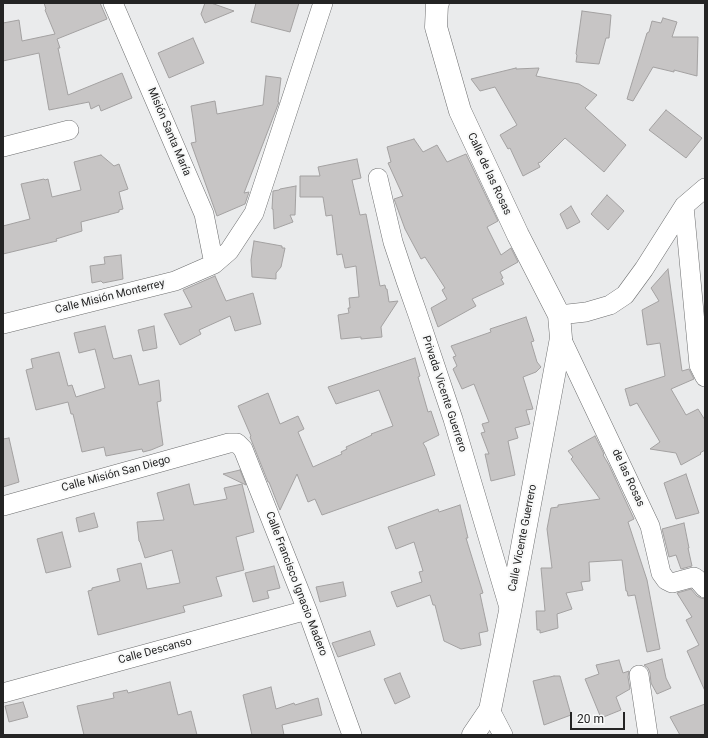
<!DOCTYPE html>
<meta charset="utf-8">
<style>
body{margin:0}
#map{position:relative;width:708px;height:738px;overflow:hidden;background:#eaebec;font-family:Roboto,sans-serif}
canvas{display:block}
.frame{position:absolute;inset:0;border:4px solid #242424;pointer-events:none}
.scale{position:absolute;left:570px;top:712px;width:55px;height:18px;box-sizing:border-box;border:2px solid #242424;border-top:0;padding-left:5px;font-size:12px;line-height:14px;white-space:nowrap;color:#242424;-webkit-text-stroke:3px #f8f9f9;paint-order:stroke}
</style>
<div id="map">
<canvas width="708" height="738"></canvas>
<div class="frame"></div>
<div class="scale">20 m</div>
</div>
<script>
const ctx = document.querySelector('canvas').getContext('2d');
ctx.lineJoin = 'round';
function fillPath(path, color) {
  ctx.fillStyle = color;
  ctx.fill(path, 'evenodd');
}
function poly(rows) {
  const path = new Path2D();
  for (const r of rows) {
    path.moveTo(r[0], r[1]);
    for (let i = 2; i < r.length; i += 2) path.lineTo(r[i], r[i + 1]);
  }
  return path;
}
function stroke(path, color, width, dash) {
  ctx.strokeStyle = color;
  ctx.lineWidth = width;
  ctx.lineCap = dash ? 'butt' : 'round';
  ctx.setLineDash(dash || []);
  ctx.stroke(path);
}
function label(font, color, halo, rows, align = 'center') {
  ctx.font = font + ' Roboto,sans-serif';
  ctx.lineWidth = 4;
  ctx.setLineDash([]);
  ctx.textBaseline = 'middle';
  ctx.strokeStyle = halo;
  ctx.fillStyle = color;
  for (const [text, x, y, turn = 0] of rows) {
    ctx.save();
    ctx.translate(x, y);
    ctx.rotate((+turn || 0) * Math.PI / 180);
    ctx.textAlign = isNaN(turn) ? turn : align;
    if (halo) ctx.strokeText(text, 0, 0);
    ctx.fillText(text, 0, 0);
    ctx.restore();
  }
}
const building = poly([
 [44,3,100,3,107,19,57,39,60,48,58,48,68,95,122,73,132,98,101,111,99,105,91,109,89,102,49,110,39,53,3,61,3,23,19,20,22,41,55,34,45,10,46,9,44,3],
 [205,3,211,3,234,11,205,23,201,14,205,3],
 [256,3,299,3,290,32,251,22,256,3],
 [582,11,611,15,609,38,606,38,599,64,576,62,577,55,576,54,582,11],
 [663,18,677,22,672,37,698,37,697,76,674,70,674,72,653,67,633,101,627,99,647,33,649,32,652,21,661,23,663,18],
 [193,38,204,63,169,78,158,53,193,38],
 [516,68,516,69,539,68,536,76,579,84,597,95,585,108,626,145,604,172,565,138,541,162,538,163,540,167,523,176,510,148,508,149,500,135,517,125,495,87,480,91,471,79,516,68],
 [266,76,281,78,278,102,279,102,244,193,249,192,245,204,217,216,191,143,196,142,193,119,191,106,215,101,217,114,263,105,266,76],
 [666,110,702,138,686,158,649,130,666,110],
 [414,139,423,152,437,145,447,162,466,154,498,221,487,227,501,255,511,248,518,262,500,272,503,278,501,279,504,284,472,299,476,306,438,327,431,308,447,299,442,290,445,288,425,257,421,259,405,229,394,199,403,196,388,163,391,162,387,147,414,139],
 [101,155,114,166,119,164,128,189,119,192,123,209,119,210,119,212,81,222,82,231,56,239,57,241,3,254,3,226,30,219,21,184,44,179,45,180,48,179,52,197,81,190,74,162,101,155],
 [357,159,361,178,352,180,360,215,366,214,380,286,385,285,386,289,387,289,389,302,398,301,381,327,382,337,361,339,361,337,341,339,338,315,349,313,348,308,350,308,349,298,359,297,356,266,345,268,342,254,337,255,332,215,326,216,323,197,300,197,300,176,320,176,318,167,357,159],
 [296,186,295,215,290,215,293,222,274,229,273,209,272,209,273,191,279,190,280,189,296,186],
 [607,195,624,211,608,230,591,214,607,195],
 [571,206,580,222,567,229,560,214,571,206],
 [254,241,282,246,282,248,285,248,281,267,276,273,276,279,252,277,251,260,254,241],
 [121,255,123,279,103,283,101,281,92,283,90,266,105,264,104,257,121,255],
 [668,269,682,371,689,369,694,379,671,389,686,415,698,409,705,420,705,450,700,453,701,454,681,465,676,453,650,449,660,442,637,403,630,406,625,389,665,376,660,343,647,345,642,310,659,301,651,288,668,269],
 [215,276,226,301,253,293,261,324,235,331,230,316,199,330,201,334,180,345,164,314,192,307,183,290,215,276],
 [526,317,534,341,531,342,537,362,541,367,536,372,523,377,533,409,526,410,530,424,515,428,518,438,508,441,515,475,491,481,485,454,489,454,481,433,485,432,482,424,489,422,474,384,462,389,453,369,457,366,453,357,456,356,451,346,491,332,490,329,526,317],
 [105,326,113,358,114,359,131,355,139,385,159,380,161,401,157,402,163,445,151,450,143,452,142,449,106,456,104,447,82,452,73,414,71,414,68,402,36,410,26,370,33,368,31,359,59,352,68,386,72,385,76,397,105,388,95,349,79,353,74,333,105,326],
 [154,326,157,348,143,351,138,330,154,326],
 [415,358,420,376,418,377,428,412,431,411,439,435,423,443,426,448,435,475,322,515,315,499,308,502,297,474,280,510,269,482,268,482,250,437,251,436,238,406,268,393,280,424,298,416,304,429,298,432,313,467,342,454,341,452,347,449,346,447,372,435,371,434,393,426,379,390,336,404,328,387,415,358],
 [595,436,604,454,603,455,609,465,634,519,628,522,647,580,660,649,647,652,635,595,628,596,627,591,626,591,622,560,589,562,590,581,581,582,583,590,566,593,572,609,557,614,558,628,540,633,540,630,537,630,536,611,545,611,541,568,552,568,547,529,551,508,558,507,558,505,600,499,571,459,573,457,568,451,595,436],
 [9,438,19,482,3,487,3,439,9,438],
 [240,470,246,485,223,474,240,470],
 [686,474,699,513,676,519,664,483,686,474],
 [189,484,194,505,227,499,224,488,242,484,254,532,236,537,244,570,216,577,222,596,183,606,185,612,98,635,88,591,92,590,92,588,120,581,117,569,141,563,147,589,180,583,172,550,145,558,140,542,139,541,137,522,164,520,157,493,189,484],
 [460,505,468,538,466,538,483,593,480,594,488,631,479,633,481,645,461,649,444,641,435,605,433,605,430,595,397,607,391,592,422,582,419,572,423,571,414,542,396,549,388,527,438,509,439,512,460,505],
 [94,513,98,527,79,532,76,518,94,513],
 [684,523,689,548,688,548,692,566,681,569,676,555,669,557,662,529,684,523],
 [62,532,71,567,46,573,37,539,62,532],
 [274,566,280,588,267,591,269,598,253,602,245,573,274,566],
 [343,582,346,596,320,602,316,587,343,582],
 [691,589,697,596,701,598,705,599,705,691,687,651,699,645,686,620,692,617,677,593,691,589],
 [370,631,375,645,338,657,332,643,370,631],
 [662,659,666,678,671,688,657,694,651,683,650,673,648,668,644,665,662,659],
 [619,660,623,673,629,671,628,677,630,689,616,697,621,710,601,718,585,679,599,674,596,665,619,660],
 [400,673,410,697,395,704,384,679,400,673],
 [554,676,560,676,571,715,544,725,533,681,554,676],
 [170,682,178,715,191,711,197,735,84,735,77,706,114,698,113,693,127,690,128,693,170,682],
 [271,687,276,709,294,703,295,705,318,698,322,715,282,725,284,735,252,735,243,695,271,687],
 [23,702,28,717,9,722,5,706,23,702],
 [705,704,705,735,680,735,670,717,705,704]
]);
fillPath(building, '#c7c5c5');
stroke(building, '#a3a1a1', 1);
const street = poly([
 [113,3,204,214,214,264],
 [3,147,69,130],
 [378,178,393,242,406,281,418,315,453,419,510,611],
 [684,206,699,365,705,377],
 [559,315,586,312,610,305,625,295,644,269,684,206,705,188],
 [3,324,175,281,214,264,229,251,254,213,323,3],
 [561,338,650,526,661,573,666,580,672,583,694,577,697,579,705,588],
 [3,506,229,443,237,443,243,449,307,610,352,735],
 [639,675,648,735],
 [3,693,307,610],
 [490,710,503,735]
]);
const secondary = poly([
 [438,3,437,4,436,27,460,111,518,235,559,315,561,338,510,611,490,710,473,735]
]);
stroke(street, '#6d6e6f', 20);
stroke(secondary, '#6d6e6f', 23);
stroke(street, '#fff', 19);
stroke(secondary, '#fff', 22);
label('11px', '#242424', '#f8f9f9', [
 ["Misión Santa María",169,132,67],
 ["Calle de las Rosas",489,174,65],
 ["Calle Misión Monterrey",110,297,-14],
 ["Privada Vicente Guerrero",444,394,72],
 ["Calle Misión San Diego",116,474,-15],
 ["de las Rosas",628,478,65],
 ["Calle Vicente Guerrero",523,538,-79],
 ["Calle Francisco Ignacio Madero",296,584,69],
 ["Calle Descanso",155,651,-15]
]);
</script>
